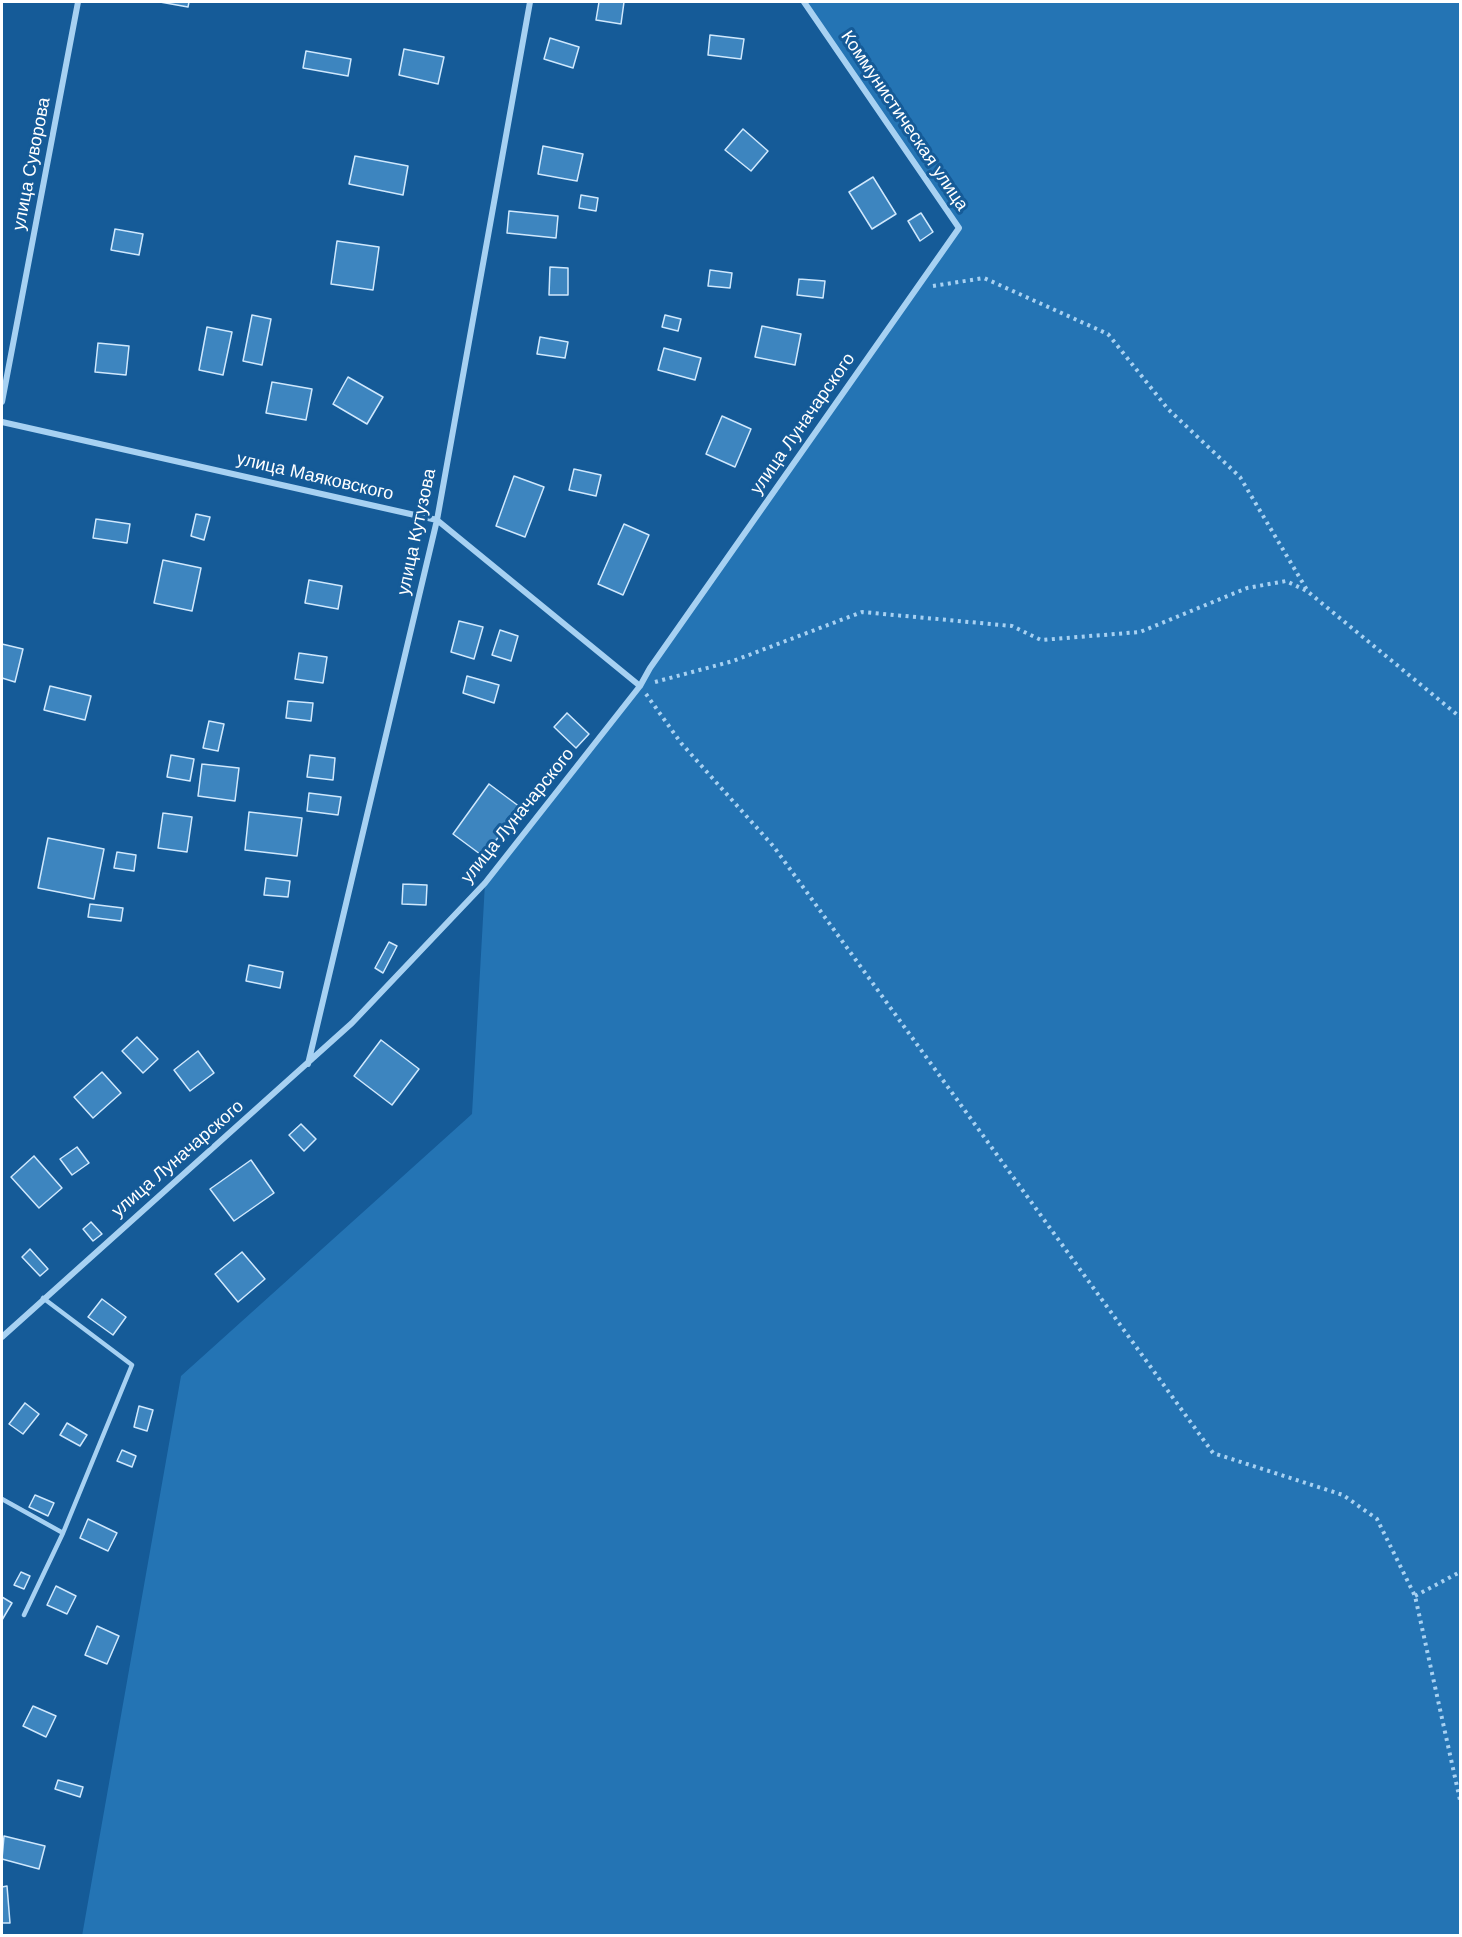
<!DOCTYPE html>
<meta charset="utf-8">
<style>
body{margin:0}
#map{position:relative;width:1462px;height:1937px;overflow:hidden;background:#155b98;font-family:Helvetica,sans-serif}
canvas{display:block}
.frame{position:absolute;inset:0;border:3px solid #fff;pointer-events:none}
</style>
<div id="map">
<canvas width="1462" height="1937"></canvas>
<div class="frame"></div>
</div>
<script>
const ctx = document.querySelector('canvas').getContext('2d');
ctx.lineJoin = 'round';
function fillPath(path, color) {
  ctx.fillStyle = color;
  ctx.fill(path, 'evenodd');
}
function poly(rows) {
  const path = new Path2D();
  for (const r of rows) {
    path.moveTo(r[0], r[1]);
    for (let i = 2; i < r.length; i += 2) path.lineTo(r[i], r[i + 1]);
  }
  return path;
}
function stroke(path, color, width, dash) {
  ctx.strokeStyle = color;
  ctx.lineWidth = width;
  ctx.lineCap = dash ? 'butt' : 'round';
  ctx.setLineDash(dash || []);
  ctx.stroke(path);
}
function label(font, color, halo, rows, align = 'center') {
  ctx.font = font + ' Helvetica,sans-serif';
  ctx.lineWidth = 6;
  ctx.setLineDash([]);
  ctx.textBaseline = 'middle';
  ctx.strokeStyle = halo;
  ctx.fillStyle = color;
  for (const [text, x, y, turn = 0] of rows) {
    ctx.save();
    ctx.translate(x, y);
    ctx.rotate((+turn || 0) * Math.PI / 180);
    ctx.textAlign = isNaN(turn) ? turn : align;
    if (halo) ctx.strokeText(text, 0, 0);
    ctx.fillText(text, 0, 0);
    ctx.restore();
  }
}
fillPath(poly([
 [804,2,1460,2,1460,1935,82,1936,181,1376,472,1114,485,883,640,686,959,228]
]), '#2474b4');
const building = poly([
 [160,2,189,2,188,7,160,2],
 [599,2,624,2,621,24,596,20,599,2],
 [710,35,744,39,741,59,708,55,710,35],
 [550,38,579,47,573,68,544,59,550,38],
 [404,49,444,57,438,84,399,75,404,49],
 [306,51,351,59,348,76,303,68,306,51],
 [743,129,768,151,751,171,725,150,743,129],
 [543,146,583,154,577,181,538,174,543,146],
 [355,156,408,166,403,195,349,184,355,156],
 [873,177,896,214,872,229,849,192,873,177],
 [581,195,598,198,596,211,579,208,581,195],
 [509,211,558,216,556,238,507,233,509,211],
 [921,213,933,232,920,241,908,221,921,213],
 [115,229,143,234,139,255,111,250,115,229],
 [337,241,379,247,373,290,331,284,337,241],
 [550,267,568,268,568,295,549,295,550,267],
 [710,270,732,273,730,288,708,286,710,270],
 [799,279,825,281,823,298,797,295,799,279],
 [252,315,271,319,262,365,243,361,252,315],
 [665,315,681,319,678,331,662,327,665,315],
 [762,326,801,334,795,365,755,357,762,326],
 [207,327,232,332,223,375,199,370,207,327],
 [540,337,568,342,565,358,537,354,540,337],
 [98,343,129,346,126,375,95,372,98,343],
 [664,348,701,358,695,380,658,370,664,348],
 [348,377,383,397,367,424,333,404,348,377],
 [272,382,312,389,306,420,266,413,272,382],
 [722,416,751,429,735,467,706,454,722,416],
 [574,469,601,475,596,496,569,490,574,469],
 [514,476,544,487,525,537,496,526,514,476],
 [196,514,210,517,204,540,191,536,196,514],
 [96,519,130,524,127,543,93,538,96,519],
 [624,524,649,535,623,595,598,584,624,524],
 [163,560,201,568,192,611,154,603,163,560],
 [309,580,342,586,338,609,305,603,309,580],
 [459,621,483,627,474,659,451,652,459,621],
 [500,630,518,636,511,661,492,655,500,630],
 [2,644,23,649,15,682,2,678,2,644],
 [299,653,327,657,323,683,295,679,299,653],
 [467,676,499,685,494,703,463,693,467,676],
 [50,686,91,696,85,720,44,710,50,686],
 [288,701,313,703,311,721,286,718,288,701],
 [567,713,589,734,576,748,554,727,567,713],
 [209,721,224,724,218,751,203,748,209,721],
 [171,755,194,759,190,781,167,777,171,755],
 [310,755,335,758,333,780,307,777,310,755],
 [202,764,239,768,235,801,198,796,202,764],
 [489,784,520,807,484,857,453,834,489,784],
 [309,793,341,797,338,815,307,811,309,793],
 [249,812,302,818,297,856,245,850,249,812],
 [163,813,192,817,187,852,158,848,163,813],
 [48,838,104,849,94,899,38,888,48,838],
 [117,852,136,855,134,871,114,868,117,852],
 [266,878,290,881,288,897,264,895,266,878],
 [403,884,427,885,426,905,402,904,403,884],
 [90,904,123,908,121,921,88,917,90,904],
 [389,942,397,946,383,973,375,968,389,942],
 [249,965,283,972,280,988,246,981,249,965],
 [137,1037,158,1059,143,1073,122,1051,137,1037],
 [381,1040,419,1069,392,1105,354,1076,381,1040],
 [198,1051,214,1073,190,1091,174,1070,198,1051],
 [102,1072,121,1093,93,1118,74,1097,102,1072],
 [301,1124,316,1139,304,1151,289,1135,301,1124],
 [77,1147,89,1163,72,1175,60,1159,77,1147],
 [34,1156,62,1188,39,1208,11,1177,34,1156],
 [251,1160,274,1193,234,1221,210,1189,251,1160],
 [91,1222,102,1234,93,1241,83,1229,91,1222],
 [30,1249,48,1269,40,1276,22,1257,30,1249],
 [242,1252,265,1279,238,1302,215,1274,242,1252],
 [102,1299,126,1317,113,1335,88,1317,102,1299],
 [25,1403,39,1414,23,1434,9,1424,25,1403],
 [139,1406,153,1410,147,1431,134,1427,139,1406],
 [67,1423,87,1435,80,1446,60,1435,67,1423],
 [122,1450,136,1456,132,1467,117,1461,122,1450],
 [35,1495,54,1503,48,1516,29,1507,35,1495],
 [88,1519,117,1533,108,1551,80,1538,88,1519],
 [21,1572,30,1576,24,1589,14,1585,21,1572],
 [56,1586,76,1596,67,1614,47,1605,56,1586],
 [2,1597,12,1603,2,1620,2,1597],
 [97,1626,119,1636,107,1664,85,1655,97,1626],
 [33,1706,56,1716,46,1737,23,1726,33,1706],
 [58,1780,83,1787,80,1797,55,1789,58,1780],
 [4,1836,45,1846,39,1869,2,1859,4,1836],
 [7,1886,10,1923,2,1923,2,1887,7,1886]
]);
fillPath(building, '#3d85bf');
stroke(building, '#cfe8fd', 1.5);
stroke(poly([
 [933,286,984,278,1108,334,1168,409,1240,477,1307,590],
 [655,682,733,661,862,612,1012,626,1041,640,1140,632,1247,588,1286,581,1307,591,1460,717],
 [646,694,681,743,774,847,1213,1453,1343,1495,1377,1519,1415,1596,1460,1800],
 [1415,1596,1460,1572]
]), '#a7d1f2', 4, [3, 4.5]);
stroke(poly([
 [2,1499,63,1533],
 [24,1615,63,1533,132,1365,43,1298]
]), '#a7d1f2', 4.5);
stroke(poly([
 [2,402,78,2],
 [2,422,437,520,640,686],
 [308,1064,437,520,530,2],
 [2,1337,352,1023,485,883,640,686,650,668,959,228,804,2]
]), '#a7d1f2', 6);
label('18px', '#fff', '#155b98', [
 ["Коммунистическая улица",904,121,56],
 ["улица Суворова",32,164,-79],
 ["улица Луначарского",803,424,-55],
 ["улица Маяковского",315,477,13],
 ["улица Кутузова",417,532,-78],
 ["улица Луначарского",518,816,-51],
 ["улица Луначарского",178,1159,-41]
]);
</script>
